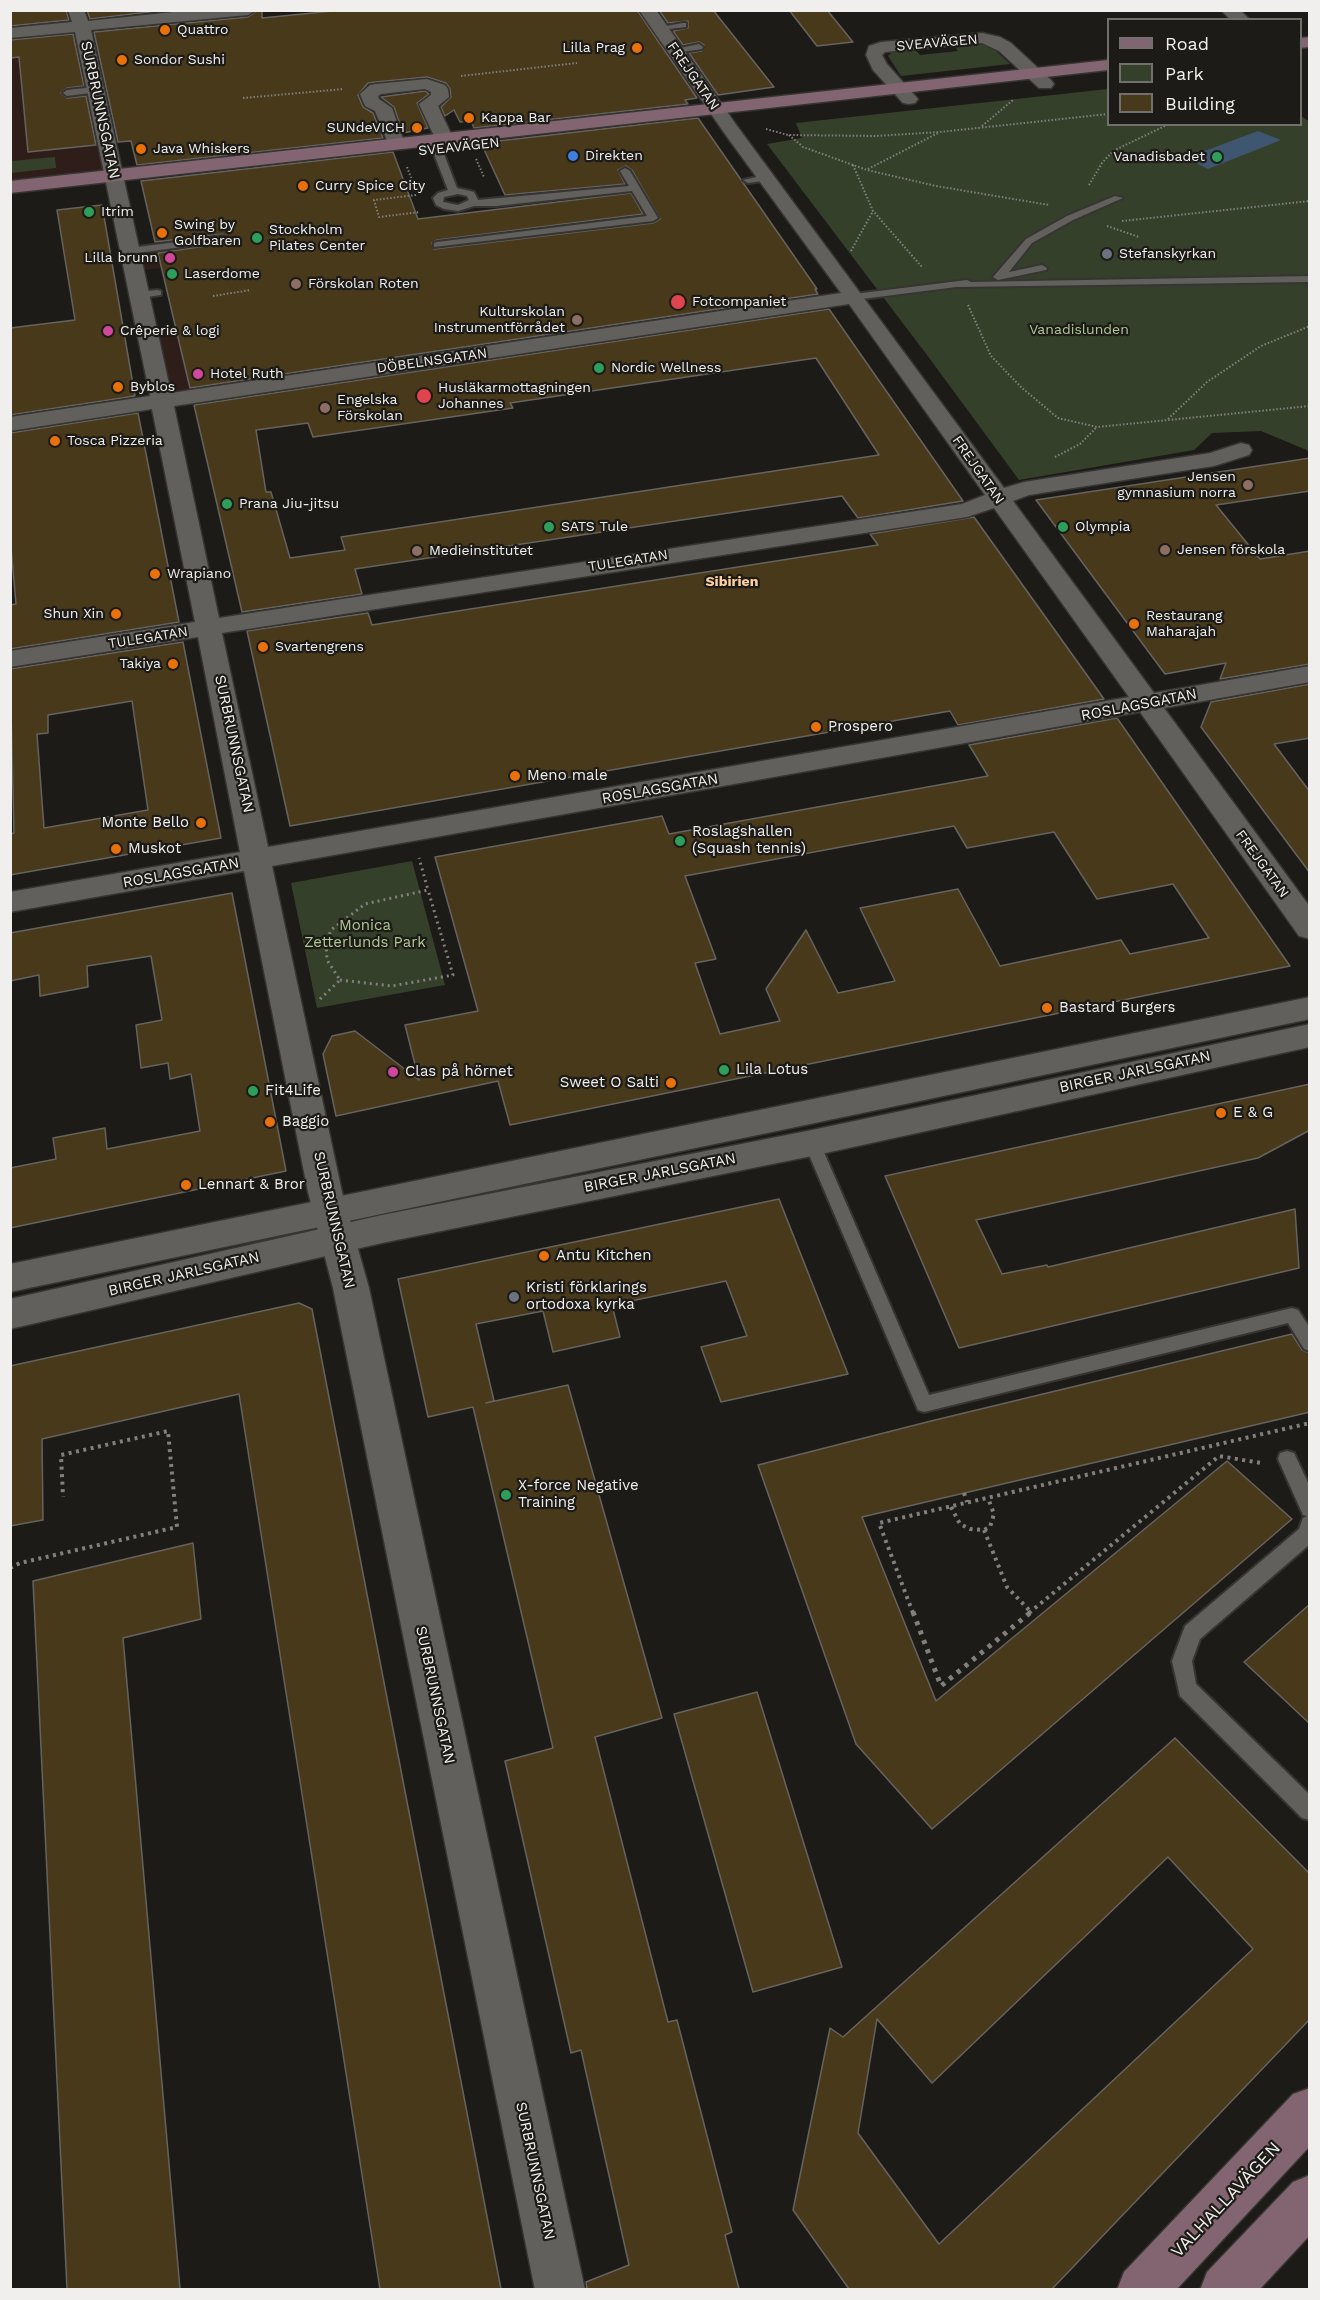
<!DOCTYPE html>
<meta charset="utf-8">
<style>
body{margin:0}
#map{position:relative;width:1320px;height:2300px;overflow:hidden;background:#1d1b17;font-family:"Work Sans",sans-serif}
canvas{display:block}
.frame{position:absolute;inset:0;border:12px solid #f1efed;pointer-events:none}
.legend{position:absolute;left:1107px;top:18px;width:195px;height:108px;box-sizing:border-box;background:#1d1b17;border:2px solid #72706d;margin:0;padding:8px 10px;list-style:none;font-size:18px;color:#f1efed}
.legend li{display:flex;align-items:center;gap:12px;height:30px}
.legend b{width:30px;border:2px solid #72706d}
</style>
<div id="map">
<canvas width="1320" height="2300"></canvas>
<div class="frame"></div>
<ul class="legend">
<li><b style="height:8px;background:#826570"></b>Road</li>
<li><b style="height:16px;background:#35402b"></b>Park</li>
<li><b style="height:16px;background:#48391b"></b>Building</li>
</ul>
</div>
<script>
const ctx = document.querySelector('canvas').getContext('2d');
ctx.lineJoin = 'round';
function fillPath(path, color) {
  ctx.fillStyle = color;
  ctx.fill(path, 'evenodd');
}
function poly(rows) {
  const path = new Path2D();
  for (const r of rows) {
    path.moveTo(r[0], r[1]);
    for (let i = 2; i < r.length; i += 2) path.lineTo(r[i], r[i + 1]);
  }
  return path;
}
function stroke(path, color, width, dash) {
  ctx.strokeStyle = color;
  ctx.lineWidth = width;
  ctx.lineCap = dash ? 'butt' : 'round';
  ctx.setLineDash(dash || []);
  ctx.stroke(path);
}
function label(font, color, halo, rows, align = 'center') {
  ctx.font = font + ' "Work Sans",sans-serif';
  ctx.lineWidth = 4.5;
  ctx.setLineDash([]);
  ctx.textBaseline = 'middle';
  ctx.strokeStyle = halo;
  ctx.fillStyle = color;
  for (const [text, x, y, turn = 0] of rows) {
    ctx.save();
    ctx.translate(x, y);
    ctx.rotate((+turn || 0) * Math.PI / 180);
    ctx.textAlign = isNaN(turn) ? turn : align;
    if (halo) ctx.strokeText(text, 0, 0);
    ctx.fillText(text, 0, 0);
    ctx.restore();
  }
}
fillPath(poly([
 [81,29,113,179,11,186,11,36],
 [286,226,293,251,138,271,131,246],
 [268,323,285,382,163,400,150,339]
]), '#2f1d1a');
fillPath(poly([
 [980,42,993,48,1010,64,901,76,888,56,892,52,915,49,920,55,958,51,954,45],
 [1108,89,1108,124,1300,124,1301,116,1310,122,1309,451,1261,431,1212,433,1194,450,1019,480,927,355,767,144,802,138,796,123],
 [55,157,56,168,11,173,11,161],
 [412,861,445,985,317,1008,291,883]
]), '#35402b');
fillPath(poly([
 [1258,131,1281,140,1208,169,1186,158]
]), '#3e566f');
const building = poly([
 [10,10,66,10,69,20,10,26,10,10],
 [87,10,166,10,90,19,87,10],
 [258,10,262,10,262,18,343,10,637,10,697,98,685,100,688,104,474,128,471,121,460,122,454,110,445,116,441,107,451,97,450,89,446,83,427,77,376,82,368,83,358,95,363,107,373,113,383,138,137,165,131,141,118,142,94,32,248,17,258,10],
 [659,10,713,10,774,87,718,95,689,53,702,51,704,45,699,42,683,45,673,31,688,28,688,21,668,23,659,10],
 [789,10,827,10,853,42,817,46,789,10],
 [73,34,84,86,67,88,61,93,67,98,86,96,96,145,28,152,19,57,10,58,10,40,73,34],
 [425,91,429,94,417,103,428,128,403,133,394,107,381,97,425,91],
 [698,118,817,289,815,289,818,294,190,388,158,253,226,243,230,239,223,234,155,242,141,181,393,152,418,219,631,193,643,214,437,240,432,243,434,249,653,223,660,219,632,170,626,166,618,170,625,184,505,195,481,143,698,118],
 [102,205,135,396,10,415,10,328,75,320,57,210,102,205],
 [829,309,963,501,858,518,842,496,355,569,362,594,242,612,194,405,829,309],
 [816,358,879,455,341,537,345,550,290,558,271,492,266,492,256,430,308,423,313,437,513,408,510,403,816,358],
 [138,413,179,622,10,649,10,605,16,604,10,536,10,433,138,413],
 [1310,458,1310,491,1216,505,1260,559,1310,551,1310,664,1220,679,1226,663,1165,674,1036,500,1310,458],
 [974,517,1104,699,958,725,950,711,290,826,247,631,368,613,372,625,445,613,878,545,870,534,974,517],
 [183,642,221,838,10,875,10,834,14,833,10,669,183,642],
 [132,701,148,810,44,828,37,734,48,733,48,715,132,701],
 [1310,684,1310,738,1274,744,1310,792,1310,873,1201,727,1211,702,1310,684],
 [1117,718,1290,966,510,1125,498,1081,336,1116,323,1054,332,1036,355,1031,419,1080,405,1025,478,1011,435,857,662,816,669,834,988,776,969,745,1117,718],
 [954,826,967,848,1054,832,1097,899,1173,884,1209,938,1130,954,1121,940,1000,966,958,889,860,908,895,981,838,993,806,930,766,989,780,1021,720,1034,695,963,716,959,685,876,954,826],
 [232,893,286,1171,10,1228,10,1168,56,1159,53,1138,105,1128,107,1149,200,1131,191,1074,170,1079,168,1063,141,1068,136,1025,162,1020,151,956,87,966,88,987,40,996,39,975,10,981,10,933,232,893],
 [1310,1084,1310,1130,1258,1158,976,1220,1002,1274,1047,1265,1048,1267,1295,1209,1299,1268,959,1348,885,1176,1310,1084],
 [779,1199,848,1374,721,1402,701,1347,747,1336,726,1281,612,1305,620,1337,553,1352,543,1311,476,1324,494,1401,486,1403,568,1385,662,1718,595,1737,668,2022,677,2020,732,2232,725,2235,739,2289,587,2289,586,2282,629,2265,581,2050,571,2053,505,1761,553,1748,473,1407,428,1417,398,1279,779,1199],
 [299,1303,312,1309,501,2289,380,2289,239,1394,42,1439,43,1520,10,1526,10,1366,299,1303],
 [1292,1334,1302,1350,1310,1353,1310,1412,862,1517,936,1701,1227,1461,1292,1519,932,1829,856,1744,758,1465,931,1421,1292,1334],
 [193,1543,201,1619,123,1638,180,2289,67,2289,33,1581,193,1543],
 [1310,1604,1310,1724,1244,1662,1310,1604],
 [757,1692,842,1967,753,1992,674,1714,757,1692],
 [1175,1738,1310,1874,1310,2019,1052,2289,849,2289,793,2210,830,2028,843,2037,1175,1738],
 [1168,1857,1253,1949,939,2244,858,2133,877,2019,932,2083,1168,1857]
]);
fillPath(building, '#48391b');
stroke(building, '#66635f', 1.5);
const service = poly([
 [683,23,686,23,686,27,659,30,655,28,683,23],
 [699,44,703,47,702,49,675,53,671,50,699,44],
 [95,87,99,90,98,92,67,96,63,93,67,90,95,87],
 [437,146,442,149,457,188,474,192,478,200,629,186,620,171,625,168,630,171,658,218,653,221,434,247,434,243,437,242,647,216,632,191,496,206,474,206,458,211,444,209,436,205,433,198,438,193,448,190,432,149,437,146],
 [458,194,467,196,469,200,458,205,443,202,444,197,458,194],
 [766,175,769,176,769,180,748,183,743,180,766,175],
 [1115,196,1123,198,1073,220,1032,243,1009,272,1042,265,1047,268,1046,270,998,280,993,277,1026,239,1067,216,1115,196],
 [223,236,228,239,226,241,130,254,125,251,130,248,223,236],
 [1310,276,1310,282,956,287,854,300,849,297,854,294,967,280,971,282,1310,276],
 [157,290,161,291,161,295,139,298,134,295,139,292,157,290],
 [812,1137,818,1138,820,1143,929,1395,1292,1308,1298,1310,1310,1328,1310,1351,1304,1349,1288,1323,924,1412,918,1410,804,1143,806,1138,812,1137],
 [1287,1451,1294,1453,1310,1487,1310,1544,1200,1639,1192,1661,1196,1684,1310,1795,1310,1820,1302,1818,1180,1696,1172,1661,1185,1626,1299,1529,1303,1518,1307,1516,1303,1515,1278,1459,1280,1453,1287,1451]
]);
const minor = poly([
 [68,10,84,10,88,21,192,10,256,10,248,15,91,30,171,393,841,293,725,134,639,10,656,10,737,126,1004,488,1024,482,1210,453,1241,443,1249,445,1252,450,1249,455,1214,466,1029,495,1013,501,1154,693,1310,666,1310,682,1164,708,1310,907,1310,939,1299,936,1140,712,272,866,342,1192,369,1288,585,2290,535,2290,333,1288,308,1192,244,871,10,912,10,892,240,852,198,637,10,667,10,651,195,622,152,409,10,431,10,417,150,396,75,32,10,38,10,28,72,22,68,10],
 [849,304,985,495,962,504,219,618,174,406,849,304],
 [994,508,1129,697,268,847,222,633,967,517,994,508],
 [1221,10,1240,10,1250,20,1231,20,1221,10],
 [982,33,1000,37,1011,43,1051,80,1054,84,1051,88,1039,88,999,51,982,43,885,52,882,55,887,64,918,99,915,103,909,104,903,103,873,70,866,55,869,46,881,42,982,33],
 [427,79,445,85,448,89,449,97,438,106,453,138,450,142,444,143,438,142,435,138,419,104,431,95,431,92,425,89,381,94,378,96,379,99,392,108,405,144,402,148,396,149,390,148,375,111,365,106,360,94,370,85,376,84,427,79]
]);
const tertiary = poly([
 [1310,997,1310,1019,10,1292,10,1264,1310,997],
 [1310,1024,1310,1047,812,1156,382,1243,10,1329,10,1299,382,1215,812,1130,1310,1024]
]);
const secondary = poly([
 [1310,37,1310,47,1300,48,1300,38,1310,37],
 [1108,60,1108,70,10,193,10,181,1108,60],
 [1310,2088,1310,2146,1176,2290,1117,2290,1124,2272,1293,2094,1310,2088],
 [1310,2175,1310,2235,1259,2290,1200,2290,1207,2272,1293,2182,1310,2175]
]);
stroke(service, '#363533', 4);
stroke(minor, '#363533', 3);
stroke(tertiary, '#363533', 3);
stroke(secondary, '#363533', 3);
stroke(poly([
 [461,76,577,63],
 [243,98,344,89],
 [982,126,1013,100],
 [766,129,788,135,876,136,940,132,1108,114],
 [789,135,803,147,867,170,936,186,1049,205],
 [476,159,484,177],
 [853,165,873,211,922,267],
 [407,167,416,191],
 [868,169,938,133],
 [1089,185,1102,163,1113,151,1169,124],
 [416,195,374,200,379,217,420,212],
 [1122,221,1310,201],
 [1107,226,1139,237],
 [851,251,873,211],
 [213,296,251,290],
 [968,305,991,356,1022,388,1058,418,1097,427,1310,406],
 [1168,419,1207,382,1261,346,1310,326],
 [1055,457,1080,444,1097,427]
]), '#82807d', 2, [1.5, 2]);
stroke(poly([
 [306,944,326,948],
 [340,980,392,986,453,975,428,890],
 [320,999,340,980,327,960,326,944,331,930,365,904,428,890,419,858]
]), '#82807d', 3, [2, 4]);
stroke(poly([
 [964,1493,967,1502],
 [951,1507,960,1524,970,1529,984,1530,990,1527,994,1514,988,1498],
 [984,1530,1007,1587,1031,1612],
 [10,1568,20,1563,177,1527,168,1431,61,1455,63,1497],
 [913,1613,879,1523,1310,1423],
 [1029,1613,1219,1456,1261,1463]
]), '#82807d', 4, [3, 4.5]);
stroke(poly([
 [913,1612,941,1686,1031,1612]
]), '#82807d', 5, [4, 6]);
fillPath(service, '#62605c');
fillPath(minor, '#62605c');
fillPath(tertiary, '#62605c');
fillPath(secondary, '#826570');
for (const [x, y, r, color] of [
 [165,30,6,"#e8710a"],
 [637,48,6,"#e8710a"],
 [122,60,6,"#e8710a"],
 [469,118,6,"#e8710a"],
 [417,128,6,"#e8710a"],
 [141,149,6,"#e8710a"],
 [573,156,6,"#3f7fe0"],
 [1217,157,6,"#2e9e5b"],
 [303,186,6,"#e8710a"],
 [89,212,6,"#2e9e5b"],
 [162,233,6,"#e8710a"],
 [257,238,6,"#2e9e5b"],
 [1107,254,6,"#6b7280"],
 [170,258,6,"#d1479c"],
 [172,274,6,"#2e9e5b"],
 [296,284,6,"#8d6e63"],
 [678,302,8,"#e0444e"],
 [577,320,6,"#8d6e63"],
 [108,331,6,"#d1479c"],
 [599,368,6,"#2e9e5b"],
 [198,374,6,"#d1479c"],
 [118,387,6,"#e8710a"],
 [424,396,8,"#e0444e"],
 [325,408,6,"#8d6e63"],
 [55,441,6,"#e8710a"],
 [1248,485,6,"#8d6e63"],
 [227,504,6,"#2e9e5b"],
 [549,527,6,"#2e9e5b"],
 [1063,527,6,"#2e9e5b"],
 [1165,550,6,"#8d6e63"],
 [417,551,6,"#8d6e63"],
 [155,574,6,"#e8710a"],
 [116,614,6,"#e8710a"],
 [1134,624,6,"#e8710a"],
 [263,647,6,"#e8710a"],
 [173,664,6,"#e8710a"],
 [816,727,6,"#e8710a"],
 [515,776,6,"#e8710a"],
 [201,823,6,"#e8710a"],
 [680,841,6,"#2e9e5b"],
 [116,849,6,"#e8710a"],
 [1047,1008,6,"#e8710a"],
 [724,1070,6,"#2e9e5b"],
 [393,1072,6,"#d1479c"],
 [671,1083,6,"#e8710a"],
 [253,1091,6,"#2e9e5b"],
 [1221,1113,6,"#e8710a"],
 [270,1122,6,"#e8710a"],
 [186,1185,6,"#e8710a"],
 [544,1256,6,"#e8710a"],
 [514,1297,6,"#6b7280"],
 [506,1495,6,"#2e9e5b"]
]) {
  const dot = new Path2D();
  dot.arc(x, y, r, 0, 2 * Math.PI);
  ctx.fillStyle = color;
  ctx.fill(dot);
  stroke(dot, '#1d1b17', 2);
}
label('14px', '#f1efed', '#1d1b17', [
 ["Quattro",177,30],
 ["Lilla Prag",625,48,"right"],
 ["Sondor Sushi",134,60],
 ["Kappa Bar",481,118],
 ["SUNdeVICH",405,128,"right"],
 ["Java Whiskers",153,149],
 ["Direkten",585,156],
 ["Vanadisbadet",1205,157,"right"],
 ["Curry Spice City",315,186],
 ["Itrim",101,212],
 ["Swing by",174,225],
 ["Golfbaren",174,241],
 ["Stockholm",269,230],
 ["Pilates Center",269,246],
 ["Stefanskyrkan",1119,254],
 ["Lilla brunn",158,258,"right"],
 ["Laserdome",184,274],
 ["Förskolan Roten",308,284],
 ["Fotcompaniet",692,302],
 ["Kulturskolan",565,312,"right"],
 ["Instrumentförrådet",565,328,"right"],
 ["Crêperie & logi",120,331],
 ["Nordic Wellness",611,368],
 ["Hotel Ruth",210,374],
 ["Byblos",130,387],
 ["Husläkarmottagningen",438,388],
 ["Johannes",438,404],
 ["Engelska",337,400],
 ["Förskolan",337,416],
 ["Tosca Pizzeria",67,441],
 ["Jensen",1236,477,"right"],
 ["gymnasium norra",1236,493,"right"],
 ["Prana Jiu-jitsu",239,504],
 ["SATS Tule",561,527],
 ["Olympia",1075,527],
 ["Jensen förskola",1177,550],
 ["Medieinstitutet",429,551],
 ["Wrapiano",167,574],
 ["Shun Xin",104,614,"right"],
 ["Restaurang",1146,616],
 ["Maharajah",1146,632],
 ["Svartengrens",275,647],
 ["Takiya",161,664,"right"]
], 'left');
label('14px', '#f1efed', '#1d1b17', [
 ["SVEAVÄGEN",937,43,-5],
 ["FREJGATAN",693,76,55],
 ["SVEAVÄGEN",459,147,-6],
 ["DÖBELNSGATAN",432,361,-8],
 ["FREJGATAN",978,470,55],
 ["TULEGATAN",628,561,-9],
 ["TULEGATAN",148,638,-9],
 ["FREJGATAN",1262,864,54]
]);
label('14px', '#aec992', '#1d1b17', [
 ["Vanadislunden",1079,330]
]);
label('bold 14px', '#fdd1a1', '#1d1b17', [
 ["Sibirien",732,582]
]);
label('15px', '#f1efed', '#1d1b17', [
 ["SURBRUNNSGATAN",100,110,78],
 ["ROSLAGSGATAN",1139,705,-11],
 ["SURBRUNNSGATAN",234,744,78],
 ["ROSLAGSGATAN",660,789,-10],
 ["ROSLAGSGATAN",181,873,-10],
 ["BIRGER JARLSGATAN",1135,1072,-12],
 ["BIRGER JARLSGATAN",660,1173,-11],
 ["SURBRUNNSGATAN",334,1220,77],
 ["BIRGER JARLSGATAN",184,1274,-13],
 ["SURBRUNNSGATAN",435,1695,78],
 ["SURBRUNNSGATAN",535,2171,78]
]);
label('15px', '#f1efed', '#1d1b17', [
 ["Prospero",828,727],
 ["Meno male",527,776],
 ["Monte Bello",189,823,"right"],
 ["Roslagshallen",692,832],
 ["(Squash tennis)",692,849],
 ["Muskot",128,849],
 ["Bastard Burgers",1059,1008],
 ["Lila Lotus",736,1070],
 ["Clas på hörnet",405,1072],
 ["Sweet O Salti",659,1083,"right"],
 ["Fit4Life",265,1091],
 ["E & G",1233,1113],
 ["Baggio",282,1122],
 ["Lennart & Bror",198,1185],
 ["Antu Kitchen",556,1256],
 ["Kristi förklarings",526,1288],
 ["ortodoxa kyrka",526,1305],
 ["X-force Negative",518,1486],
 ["Training",518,1503]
], 'left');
label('15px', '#aec992', '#1d1b17', [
 ["Monica",365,926],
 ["Zetterlunds Park",365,943]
]);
label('18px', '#f1efed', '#1d1b17', [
 ["VALHALLAVÄGEN",1226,2200,-47]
]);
</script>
